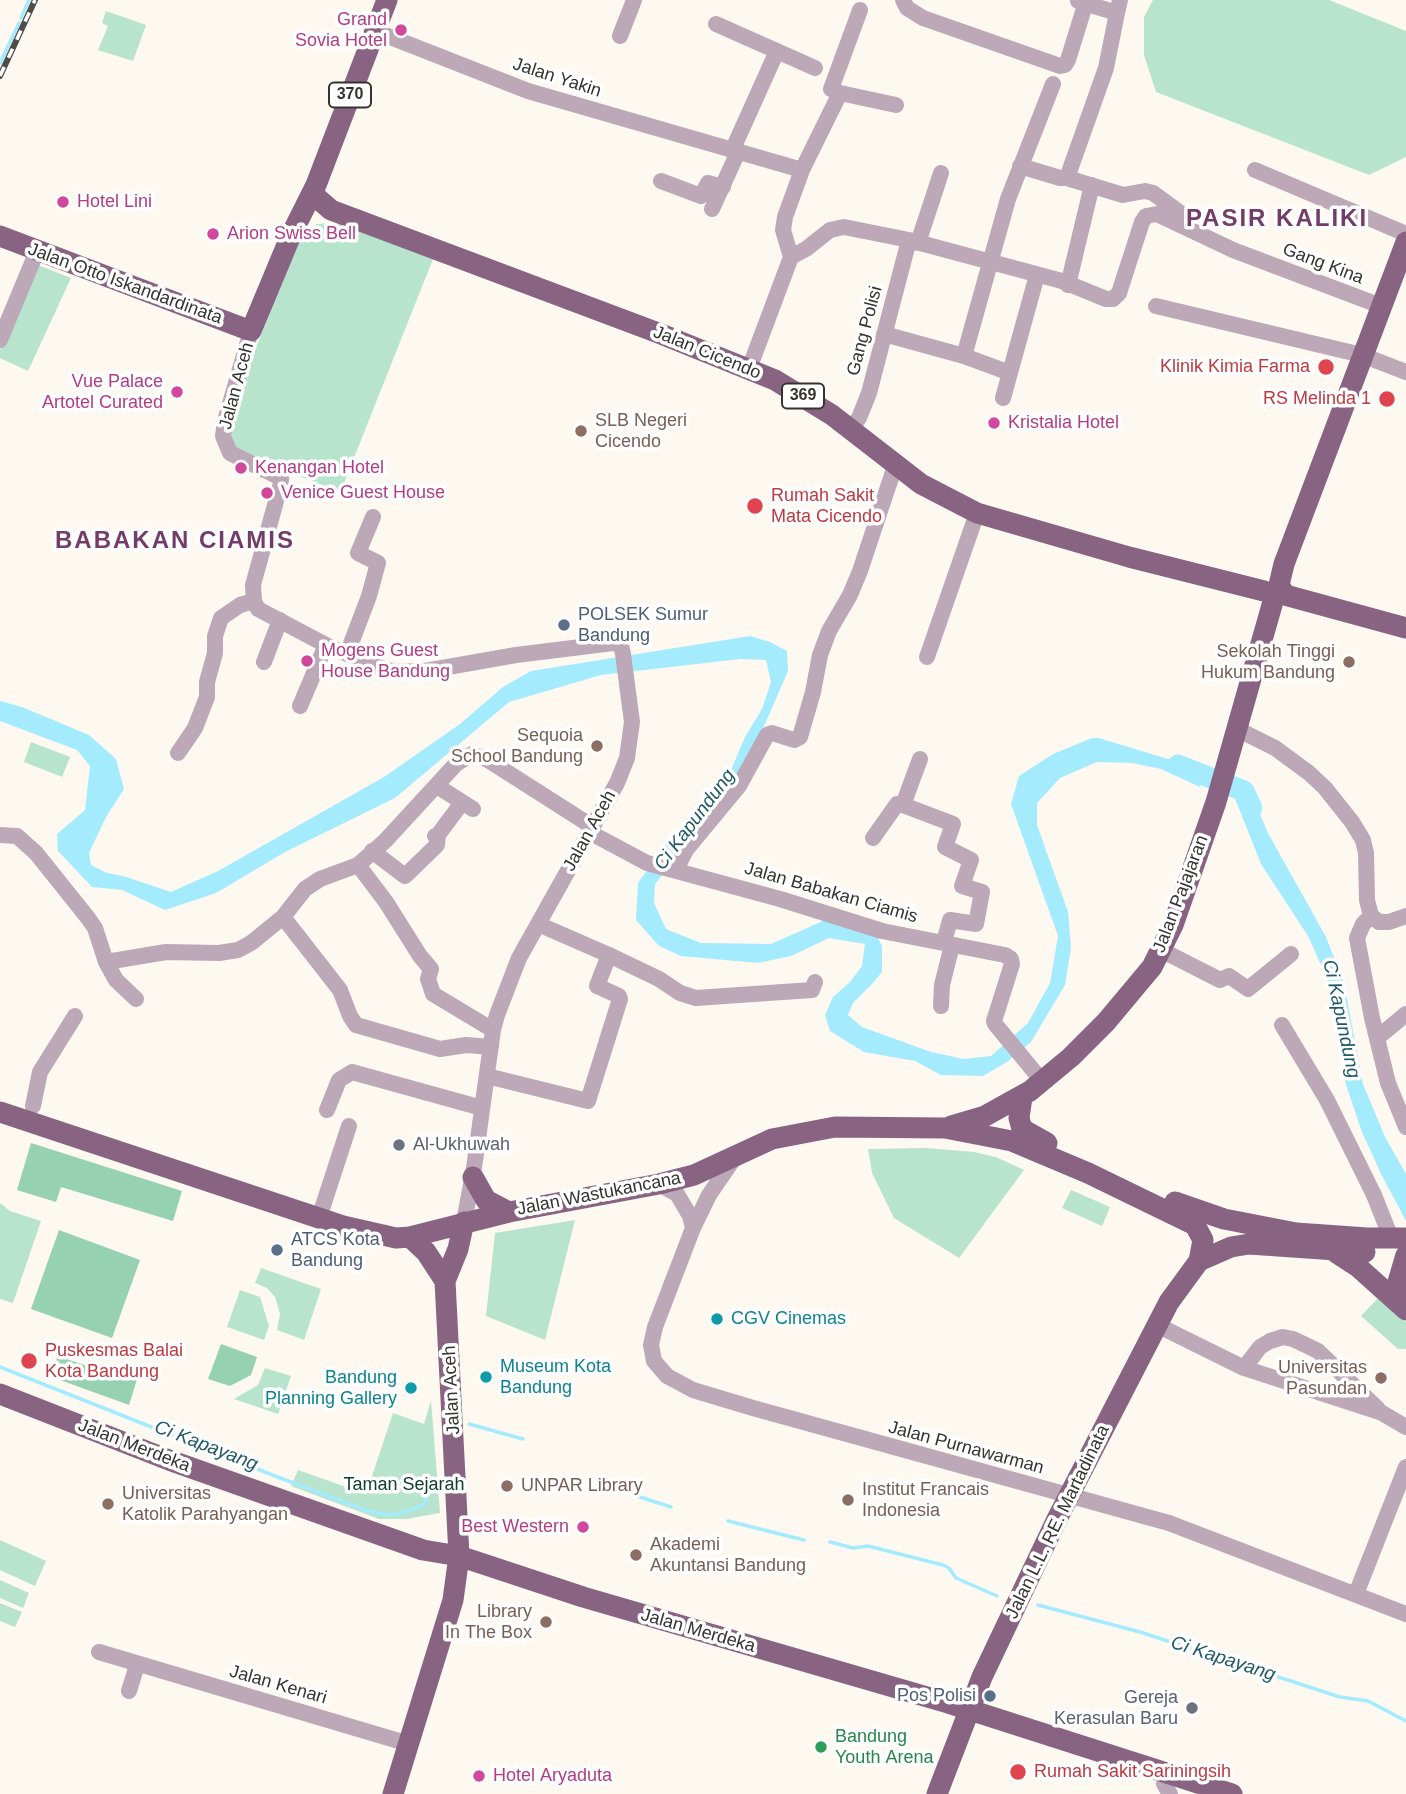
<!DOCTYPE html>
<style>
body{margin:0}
canvas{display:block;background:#fdf9f1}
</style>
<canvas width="1406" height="1794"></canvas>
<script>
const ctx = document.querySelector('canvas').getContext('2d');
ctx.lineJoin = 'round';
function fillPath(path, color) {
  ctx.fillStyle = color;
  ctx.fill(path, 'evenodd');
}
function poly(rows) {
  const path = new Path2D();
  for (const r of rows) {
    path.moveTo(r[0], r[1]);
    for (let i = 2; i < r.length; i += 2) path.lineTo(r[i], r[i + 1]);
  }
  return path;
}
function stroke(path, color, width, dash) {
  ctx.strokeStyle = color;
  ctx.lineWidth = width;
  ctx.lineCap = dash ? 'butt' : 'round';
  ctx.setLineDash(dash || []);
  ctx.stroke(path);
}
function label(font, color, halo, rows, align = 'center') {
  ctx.font = font + ' Arial,sans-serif';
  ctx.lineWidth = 7;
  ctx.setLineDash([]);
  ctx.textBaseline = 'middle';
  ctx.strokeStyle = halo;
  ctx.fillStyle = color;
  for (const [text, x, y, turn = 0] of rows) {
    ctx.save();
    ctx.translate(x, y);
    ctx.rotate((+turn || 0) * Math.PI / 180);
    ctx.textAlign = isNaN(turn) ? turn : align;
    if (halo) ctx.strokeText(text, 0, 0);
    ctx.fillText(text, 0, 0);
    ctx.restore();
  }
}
fillPath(poly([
 [1153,0,1329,0,1406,31,1406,157,1369,175,1156,92,1144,55,1144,17],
 [106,11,146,25,133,61,98,50,108,26,102,23],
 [332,223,343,224,433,259,340,493,236,449,227,423,299,237,317,224],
 [35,264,71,278,28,371,0,358,0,350],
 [31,742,70,757,62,777,24,762],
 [926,1148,974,1152,996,1157,1024,1170,959,1258,894,1218,872,1173,868,1149],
 [1071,1190,1110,1207,1102,1226,1062,1208],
 [0,1203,10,1211,41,1221,13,1303,0,1299],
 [575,1220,545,1340,486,1316,495,1233],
 [261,1268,321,1289,304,1340,277,1330,280,1314,275,1297,267,1288,255,1283],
 [240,1290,260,1297,269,1326,264,1340,227,1327],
 [1378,1298,1406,1322,1406,1349,1398,1349,1361,1316],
 [265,1368,291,1376,278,1414,234,1399,258,1385],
 [431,1400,440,1513,407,1519,379,1519,291,1486,298,1470,366,1494,393,1413,424,1424],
 [0,1540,46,1561,35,1586,0,1570],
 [0,1580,29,1593,23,1608,0,1598],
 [0,1603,22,1612,15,1627,0,1621]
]), '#b8e4cd');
fillPath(poly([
 [31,1143,182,1191,173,1221,61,1187,56,1202,17,1190],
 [59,1230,140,1260,112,1338,31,1309],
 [221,1344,257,1357,251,1375,230,1386,208,1379],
 [58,1356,119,1377,124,1364,140,1370,129,1405,49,1376]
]), '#96d1b2');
fillPath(poly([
 [750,636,770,642,787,651,788,671,738,786,687,843,655,884,654,903,666,929,701,943,771,944,825,920,876,934,882,946,882,972,871,985,853,1003,848,1015,862,1027,931,1052,964,1059,991,1056,1028,1023,1050,983,1058,936,1011,804,1019,776,1053,754,1092,738,1099,738,1204,770,1200,787,1161,769,1132,763,1097,762,1060,778,1037,803,1037,825,1068,912,1071,948,1065,985,1031,1042,1007,1062,983,1076,941,1075,915,1061,864,1052,830,1031,825,1015,833,997,850,982,862,966,865,944,829,938,791,956,758,963,681,956,659,946,636,920,638,883,671,837,731,770,745,737,762,709,771,682,766,660,740,659,601,675,509,702,395,798,285,852,216,893,165,910,122,890,92,887,58,851,57,834,85,810,90,766,77,750,0,721,0,701,22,707,89,735,116,759,124,789,106,817,89,853,91,865,107,873,123,876,171,892,218,871,384,777,460,724,503,687,531,671],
 [1239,779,1253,797,1268,833,1326,937,1344,983,1363,1084,1385,1137,1406,1174,1406,1221,1382,1176,1362,1132,1346,1085,1328,981,1308,936,1261,864,1234,796]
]), '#a5ebfe');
stroke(poly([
 [21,18,29,0],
 [0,63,19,23],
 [0,1367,275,1476,365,1510,387,1515,399,1514,424,1505,428,1492,441,1481],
 [469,1424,523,1439],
 [637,1496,671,1507],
 [728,1521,804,1540],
 [830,1542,853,1548,868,1546,943,1565,949,1568,956,1578,997,1596],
 [1038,1605,1140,1632,1340,1697,1368,1701,1406,1721]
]), '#a5ebfe', 3.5);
stroke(poly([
 [1178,765,1244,791,1252,808]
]), '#a5ebfe', 21);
stroke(poly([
 [903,0,907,8,923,18,1060,66,1065,65,1068,60,1086,2],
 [1078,1,1117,13,1120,0],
 [716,24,815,68],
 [375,31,528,91,802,170],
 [620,36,634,0],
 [840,93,896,105],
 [732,151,777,51],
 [1020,166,1060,178,1067,178,1106,68,1117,13],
 [1255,170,1406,234],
 [1067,178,1123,195,1145,191,1153,193,1183,215,1183,226],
 [661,181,701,196,708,183,723,187],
 [712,209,738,152],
 [918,243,941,173],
 [791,257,783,230,785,217,802,170,840,93,831,89,860,10],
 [1068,285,1092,185],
 [1156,306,1362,355,1406,372],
 [251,331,225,421,223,436,230,453,281,478,281,483,253,585,254,601,258,609,326,645,371,664,394,672,425,671,516,655,613,643,621,645,623,654,632,722,627,758,617,783,519,958,497,1015,493,1030,474,1168,464,1222],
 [884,334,964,356,1010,373],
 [0,340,37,251],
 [964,356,1008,199,1053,84],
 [749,369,791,257,806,249,830,230,844,227,909,240,1062,281,1106,299,1113,299,1119,293,1142,222,1146,216,1157,214,1233,250,1381,306],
 [1003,398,1037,275],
 [850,429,859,418,869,393,909,240],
 [347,654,369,596,378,563,358,553,373,517],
 [927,657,977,513],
 [264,662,280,620],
 [300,706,326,645],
 [1237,729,1275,748,1309,773,1325,788,1352,822,1363,840,1366,853,1367,900,1371,916,1379,922,1389,922,1406,916],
 [178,753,195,728,207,697,207,682,215,653,215,636,221,618,240,605,254,601],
 [920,759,903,805,953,824,945,847,971,860,962,886,982,892,976,924,950,920,944,942],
 [437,786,473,809],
 [589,832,647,863,780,899,882,931,1005,955,1011,959,1012,964,994,1021,995,1024,1042,1081],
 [0,835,17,836,36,853,88,918,95,928,106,962,116,980,136,999],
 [435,836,438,835,461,804],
 [873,838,897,804,903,805],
 [372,851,405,876,437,845,438,835],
 [358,865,386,902,420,956,431,969,428,979,433,994,493,1030],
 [676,870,686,850,739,786,767,735,772,733,794,740,800,737,813,692,820,655,829,631,850,595,860,571,895,466],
 [1371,916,1363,924,1357,938,1372,1018,1388,1083,1406,1127],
 [283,917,340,990,350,1016,356,1025,440,1049,466,1045,491,1047],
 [538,924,609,955,659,979,680,993,696,998,812,990,815,982],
 [1161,950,1220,980,1229,976,1248,989,1291,954],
 [106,962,166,952,219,953,238,950,251,943,283,917,305,889,320,879,358,865,385,841,456,764,472,754,488,760,593,827],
 [941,1006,942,985,952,945],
 [1282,1025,1327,1100,1374,1195,1391,1238],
 [1377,1038,1406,1014],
 [487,1076,588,1101,620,999,619,996,597,986,609,955],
 [33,1106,40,1072,75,1016],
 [327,1110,339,1080,352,1072,482,1108],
 [735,1157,709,1195,693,1228,655,1327,651,1345,654,1361,667,1376,693,1390,753,1408,1169,1523,1406,1614],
 [659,1184,677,1194,690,1216,693,1228],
 [319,1218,349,1126],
 [1157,1325,1244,1368,1382,1413,1406,1427],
 [1244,1368,1260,1347,1270,1341,1283,1337,1293,1339,1318,1351,1378,1409],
 [1356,1594,1406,1467],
 [99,1652,409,1744],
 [129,1691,137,1665],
 [1164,1784,1170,1794]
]), '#bda8b8', 16);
stroke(poly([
 [314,191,316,197,331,210,661,334,775,380,832,415,921,484,977,513,1129,557,1264,591],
 [0,236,251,331,291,235,316,185,387,0],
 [1285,595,1279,585,1284,564,1406,242],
 [1285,595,1406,628],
 [1022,1097,1019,1118,1022,1129,1047,1143],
 [0,1112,343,1226,396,1238,410,1237,509,1212,659,1184,694,1175,772,1139,835,1127,945,1128,1012,1141,1088,1173,1195,1225,1203,1240,1199,1261,1169,1302,1057,1519,982,1677,937,1794],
 [951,1126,985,1116,1030,1091,1071,1057,1106,1022,1152,967,1173,925,1216,802,1272,605],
 [473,1177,486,1200,509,1212],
 [1175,1202,1224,1219,1296,1233,1367,1238,1406,1238],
 [410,1237,426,1252,445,1281],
 [1335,1252,1358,1267,1406,1310],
 [1199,1261,1231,1247,1249,1244,1365,1252],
 [1398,1303,1398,1282,1406,1255],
 [0,1394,169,1460,423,1550,459,1556,583,1597,948,1703,1232,1794],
 [393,1794,453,1600,459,1556,445,1281,458,1249,464,1222]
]), '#886482', 21);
const rail = poly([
 [0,76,35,0]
]);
stroke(rail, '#4e4d49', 6);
stroke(rail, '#fff', 3.5, [10]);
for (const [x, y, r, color] of [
 [401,30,7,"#d1479c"],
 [63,202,7,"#d1479c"],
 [213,234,7,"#d1479c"],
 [1326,367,9,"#e0444e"],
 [177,392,7,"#d1479c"],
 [1387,399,9,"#e0444e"],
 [994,423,7,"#d1479c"],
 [581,431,7,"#8d6e63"],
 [241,468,7,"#d1479c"],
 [267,493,7,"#d1479c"],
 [755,506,9,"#e0444e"],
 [564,625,7,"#5c6f8a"],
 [307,661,7,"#d1479c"],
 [1349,662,7,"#8d6e63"],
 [597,746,7,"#8d6e63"],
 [399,1145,7,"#6b7280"],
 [277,1250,7,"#5c6f8a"],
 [717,1319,7,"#0f9aa8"],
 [29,1361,9,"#e0444e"],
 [486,1377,7,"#0f9aa8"],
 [1381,1378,7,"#8d6e63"],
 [411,1388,7,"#0f9aa8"],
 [507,1486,7,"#8d6e63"],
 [848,1500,7,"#8d6e63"],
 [108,1504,7,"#8d6e63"],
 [583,1527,7,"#d1479c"],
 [636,1555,7,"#8d6e63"],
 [546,1622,7,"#8d6e63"],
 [990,1696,7,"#5c6f8a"],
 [1192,1708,7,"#6b7280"],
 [821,1747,7,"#2e9e5b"],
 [1018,1772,9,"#e0444e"],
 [479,1776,7,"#d1479c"]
]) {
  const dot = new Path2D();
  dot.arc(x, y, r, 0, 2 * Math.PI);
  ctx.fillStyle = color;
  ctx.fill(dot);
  stroke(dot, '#fff', 2.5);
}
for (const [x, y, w] of [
 [350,95,42],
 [803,396,42]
]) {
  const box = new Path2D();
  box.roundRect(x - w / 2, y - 12.5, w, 25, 5);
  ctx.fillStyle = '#fff';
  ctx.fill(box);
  stroke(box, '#343330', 2);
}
label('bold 16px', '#343330', null, [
 ["370",350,95],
 ["369",803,396]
]);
label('18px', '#b23c85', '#fff', [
 ["Grand",387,20,"right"],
 ["Sovia Hotel",387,41,"right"],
 ["Hotel Lini",77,202],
 ["Arion Swiss Bell",227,234],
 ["Vue Palace",163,382,"right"],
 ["Artotel Curated",163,403,"right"],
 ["Kristalia Hotel",1008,423],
 ["Kenangan Hotel",255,468],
 ["Venice Guest House",281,493],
 ["Mogens Guest",321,651],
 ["House Bandung",321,672],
 ["Best Western",569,1527,"right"],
 ["Hotel Aryaduta",493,1776]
], 'left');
label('18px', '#343330', '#fff', [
 ["Jalan Yakin",557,78,18],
 ["Gang Kina",1323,264,21],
 ["Jalan Otto Iskandardinata",125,284,20],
 ["Gang Polisi",865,331,-75],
 ["Jalan Cicendo",707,353,22],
 ["Jalan Aceh",237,386,-75],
 ["Jalan Aceh",590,831,-61],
 ["Jalan Babakan Ciamis",831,893,16],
 ["Jalan Pajajaran",1181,894,-69],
 ["Jalan Wastukancana",599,1194,-11],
 ["Jalan Aceh",452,1390,-93],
 ["Jalan Merdeka",134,1446,21],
 ["Jalan Purnawarman",966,1448,15],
 ["Jalan L.L. RE. Martadinata",1058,1522,-64],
 ["Jalan Merdeka",698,1631,16],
 ["Jalan Kenari",278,1685,16]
]);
label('18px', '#be3a42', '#fff', [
 ["Klinik Kimia Farma",1310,367,"right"],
 ["RS Melinda 1",1371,399,"right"],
 ["Rumah Sakit",771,496],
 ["Mata Cicendo",771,517],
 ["Puskesmas Balai",45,1351],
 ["Kota Bandung",45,1372],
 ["Rumah Sakit Sariningsih",1034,1772]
], 'left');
label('18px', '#785e54', '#fff', [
 ["SLB Negeri",595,421],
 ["Cicendo",595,442],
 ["Sekolah Tinggi",1335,652,"right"],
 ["Hukum Bandung",1335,673,"right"],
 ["Sequoia",583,736,"right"],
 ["School Bandung",583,757,"right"],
 ["Universitas",1367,1368,"right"],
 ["Pasundan",1367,1389,"right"],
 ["UNPAR Library",521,1486],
 ["Institut Francais",862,1490],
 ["Indonesia",862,1511],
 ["Universitas",122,1494],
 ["Katolik Parahyangan",122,1515],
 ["Akademi",650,1545],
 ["Akuntansi Bandung",650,1566],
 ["Library",532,1612,"right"],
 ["In The Box",532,1633,"right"]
], 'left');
label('18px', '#4e5e75', '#fff', [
 ["POLSEK Sumur",578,615],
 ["Bandung",578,636],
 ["ATCS Kota",291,1240],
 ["Bandung",291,1261],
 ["Pos Polisi",976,1696,"right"]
], 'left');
label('18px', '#5b616d', '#fff', [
 ["Al-Ukhuwah",413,1145],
 ["Gereja",1178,1698,"right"],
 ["Kerasulan Baru",1178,1719,"right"]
], 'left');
label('18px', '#0d838f', '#fff', [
 ["CGV Cinemas",731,1319],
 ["Museum Kota",500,1367],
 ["Bandung",500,1388],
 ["Bandung",397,1378,"right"],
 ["Planning Gallery",397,1399,"right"]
], 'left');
label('18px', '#10402c', '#fff', [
 ["Taman Sejarah",404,1485]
]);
label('18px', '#27864d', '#fff', [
 ["Bandung",835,1737],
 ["Youth Arena",835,1758]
], 'left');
label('italic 19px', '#205967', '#fff', [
 ["Ci Kapundung",695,820,-53],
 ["Ci Kapundung",1341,1019,78],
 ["Ci Kapayang",206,1446,21],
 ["Ci Kapayang",1223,1659,18]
]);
ctx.letterSpacing = '2px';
label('bold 24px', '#743c69', '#fff', [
 ["PASIR KALIKI",1277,219],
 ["BABAKAN CIAMIS",175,541]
]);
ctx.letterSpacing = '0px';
</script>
